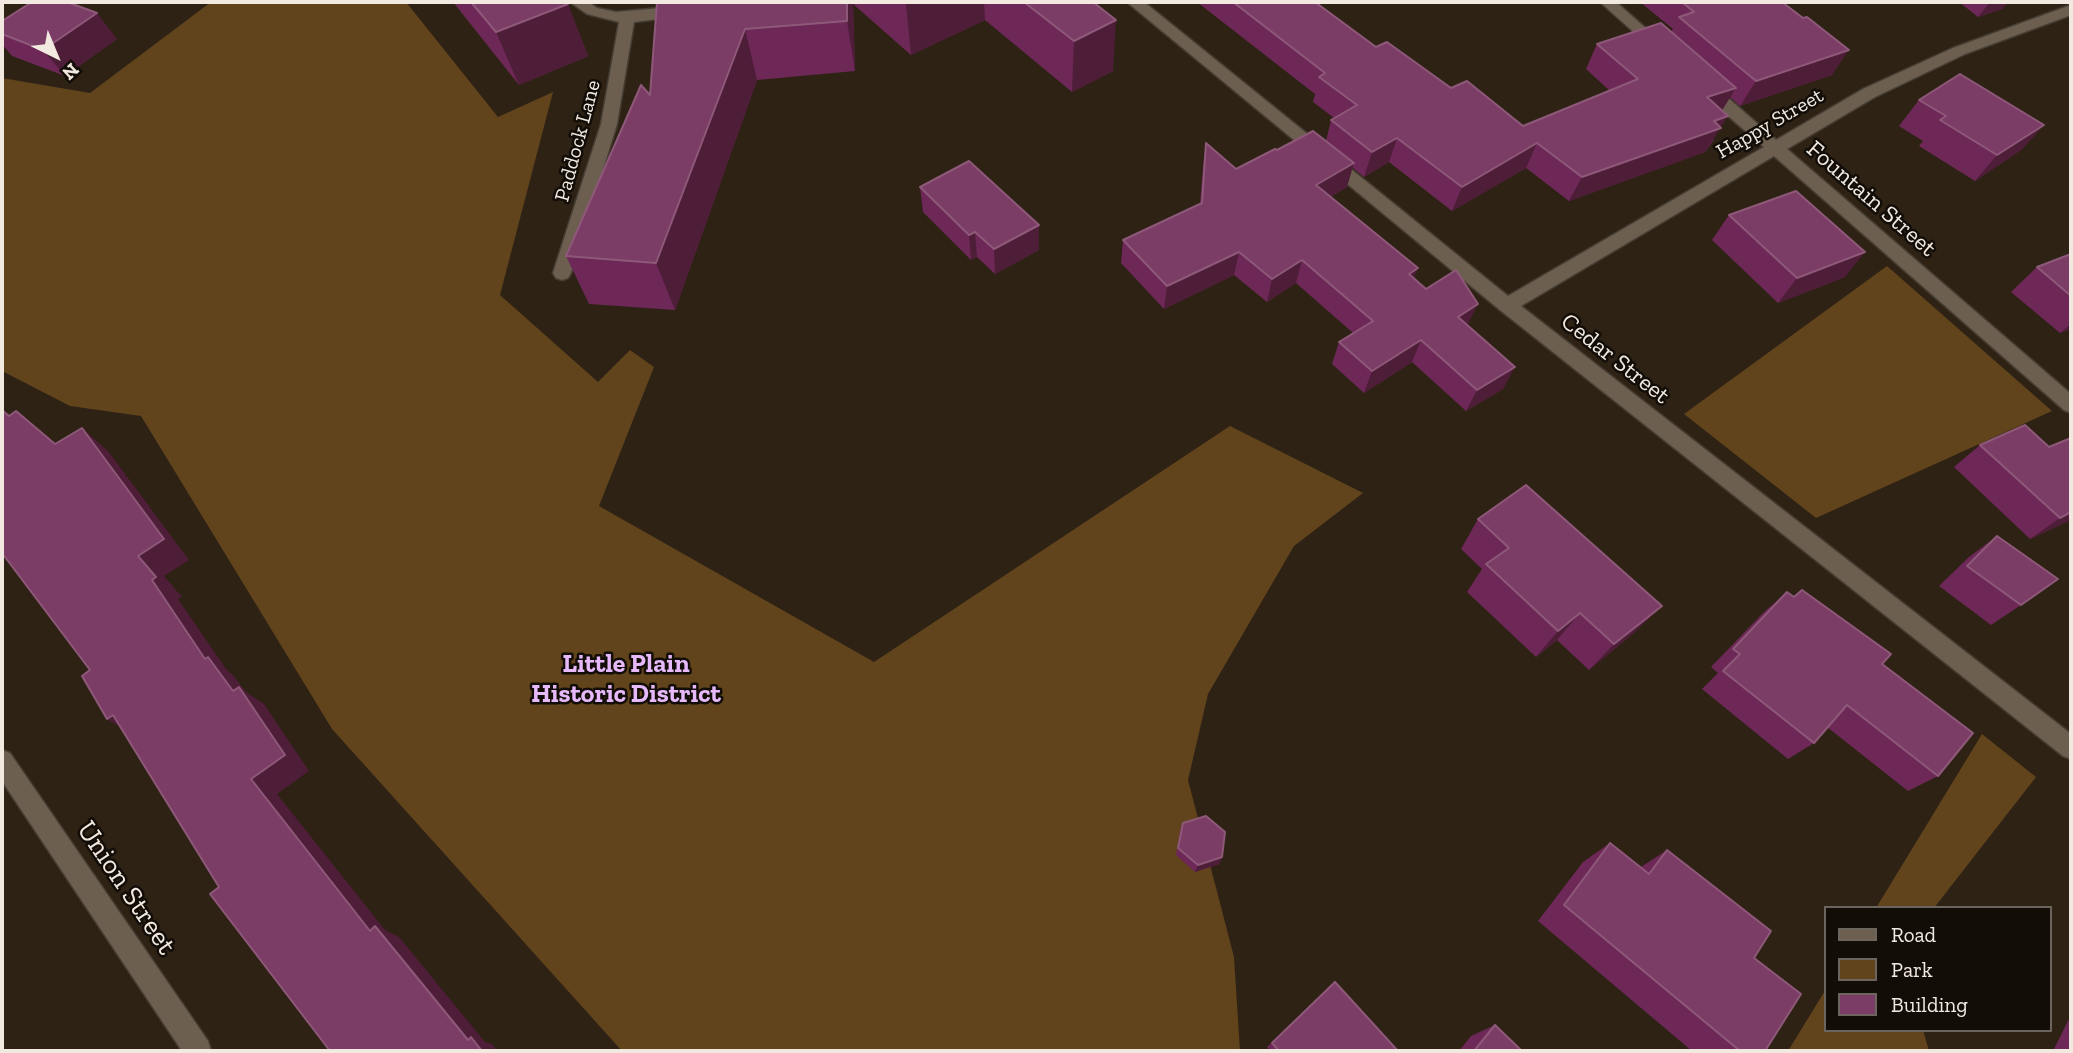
<!DOCTYPE html>
<style>
body{margin:0}
#map{position:relative;width:2073px;height:1053px;overflow:hidden;background:#2e2215;font-family:"Zilla Slab",serif}
canvas{display:block}
.frame{position:absolute;inset:0;border:4px solid #f2eae1;pointer-events:none}
.legend{position:absolute;left:1824px;top:906px;width:228px;height:126px;box-sizing:border-box;background:#120d07;border:2px solid #6c655e;margin:0;padding:9px 12px;list-style:none;font-size:21px;color:#f2eae1}
.legend li{display:flex;align-items:center;gap:14px;height:35px}
.legend b{width:35px;border:2px solid #6c655e}
.north{position:absolute;left:21px;top:21px;width:70px;height:70px;-webkit-text-stroke:5px #120d07;paint-order:stroke;rotate:137deg;font-size:19px;font-weight:700;line-height:28px;text-align:center;color:#f2eae1}
.north::after{content:'';display:block;margin:auto;width:24px;height:32px;background:#f2eae1;clip-path:polygon(50% 0,100% 100%,50% 72%,0 100%)}
</style>
<div id="map">
<canvas width="2073" height="1053"></canvas>
<div class="frame"></div>
<ul class="legend">
<li><b style="height:9px;background:#6c5f4f"></b>Road</li>
<li><b style="height:19px;background:#61431c"></b>Park</li>
<li><b style="height:19px;background:#7b3d66"></b>Building</li>
</ul>
<div class="north">N</div>
</div>
<script>
const ctx = document.querySelector('canvas').getContext('2d');
ctx.lineJoin = 'round';
function fillPath(path, color) {
  ctx.fillStyle = color;
  ctx.fill(path, 'evenodd');
}
function poly(rows) {
  const path = new Path2D();
  for (const r of rows) {
    path.moveTo(r[0], r[1]);
    for (let i = 2; i < r.length; i += 2) path.lineTo(r[i], r[i + 1]);
  }
  return path;
}
function stroke(path, color, width, dash) {
  ctx.strokeStyle = color;
  ctx.lineWidth = width;
  ctx.lineCap = dash ? 'butt' : 'round';
  ctx.setLineDash(dash || []);
  ctx.stroke(path);
}
function label(font, color, halo, rows, align = 'center') {
  ctx.font = font + ' "Zilla Slab",serif';
  ctx.lineWidth = 5;
  ctx.setLineDash([]);
  ctx.textBaseline = 'middle';
  ctx.strokeStyle = halo;
  ctx.fillStyle = color;
  for (const [text, x, y, turn = 0] of rows) {
    ctx.save();
    ctx.translate(x, y);
    ctx.rotate((+turn || 0) * Math.PI / 180);
    ctx.textAlign = isNaN(turn) ? turn : align;
    if (halo) ctx.strokeText(text, 0, 0);
    ctx.fillText(text, 0, 0);
    ctx.restore();
  }
}
fillPath(poly([
 [211,2,406,2,498,117,553,92,500,295,598,382,630,350,654,367,599,506,874,662,1230,426,1363,493,1294,546,1208,694,1188,780,1234,957,1240,1051,622,1051,332,729,141,416,70,406,2,371,2,78,90,93],
 [1887,266,2052,411,1816,518,1684,414],
 [1982,734,2036,777,1934,908,1876,908],
 [1826,989,1826,1030,1923,1030,1929,1051,1788,1051]
]), '#61431c');
const minor = poly([
 [570,2,588,2,597,8,616,12,683,6,691,11,683,16,634,22,617,124,571,273,568,278,562,280,556,278,553,273,601,124,619,22,587,14,570,2],
 [1127,2,1144,2,1508,296,1764,147,1698,90,1696,86,1698,82,1710,82,1776,140,1863,89,1953,48,2071,5,2071,15,1965,54,1875,97,1787,149,2071,394,2071,413,2064,410,1774,156,1521,306,2071,734,2071,759,2063,756,1500,310,1127,2],
 [1600,2,1616,2,1666,46,1669,49,1666,52,1656,52,1600,2]
]);
const secondary = poly([
 [2,750,10,753,208,1041,211,1051,182,1051,2,781,2,750]
]);
stroke(minor, '#463d33', 3);
stroke(secondary, '#463d33', 3);
fillPath(minor, '#6c5f4f');
fillPath(secondary, '#6c5f4f');
fillPath(poly([
 [453,2,567,2,588,56,519,85],
 [657,2,1093,2,1113,71,1072,92,985,20,911,55,853,4,855,71,757,80,675,310,589,304,566,256,650,95],
 [1197,2,1315,2,1376,47,1523,126,1610,91,1586,69,1597,44,1671,32,1673,29,1640,2,1782,2,1832,75,1740,106,1730,97,1722,110,1713,141,1705,152,1569,201,1526,168,1452,211,1389,162,1364,177,1352,167,1347,187,1330,197,1414,278,1468,325,1503,389,1466,411,1412,362,1364,393,1332,364,1339,342,1353,333,1296,283,1267,302,1234,275,1164,309,1121,263,1123,240,1200,204,1203,167,1206,143,1236,169,1277,150,1326,141,1331,120,1334,118,1313,102,1315,94],
 [1959,2,2008,2,2002,9,1978,17],
 [2,21,117,39,65,76,12,56,2,44],
 [1919,100,2044,125,2021,150,1975,181,1919,146,1923,141,1899,126],
 [920,187,1039,250,995,274,977,257,971,260,923,212],
 [1729,215,1845,277,1778,303,1712,240],
 [2071,254,2071,329,2060,333,2011,292,2037,267],
 [1980,445,2049,447,2071,520,2030,539,1954,467],
 [1478,519,1635,632,1589,670,1557,640,1536,657,1467,592,1482,569,1461,549],
 [1997,536,2021,605,1991,625,1939,586,1969,557],
 [1802,590,1882,664,1938,776,1908,791,1827,727,1814,743,1788,759,1702,689,1718,673,1711,667,1764,612,1787,592,1794,597],
 [1183,823,1222,857,1219,864,1195,872,1176,855,1180,831],
 [1610,843,1641,867,1667,850,1754,958,1765,1051,1692,1051,1538,921,1583,862],
 [1329,987,1398,1051,1271,1051,1267,1047],
 [2071,1015,2071,1051,2053,1051],
 [1495,1025,1522,1051,1459,1051,1471,1036]
]), '#6d2857');
fillPath(poly([
 [847,2,852,2,853,4,855,71,847,21],
 [912,2,984,2,985,20,911,55,906,4],
 [1990,2,2008,2,2002,9,1978,17],
 [568,4,588,56,519,85,496,32],
 [97,13,117,39,65,76,43,50],
 [1116,20,1113,71,1072,92,1074,41],
 [745,29,757,80,675,310,656,263],
 [1849,50,1832,75,1740,106,1756,81],
 [1736,88,1721,112,1707,97],
 [1728,116,1705,152,1569,201,1582,177],
 [2044,125,2021,150,1975,181,1997,155],
 [1397,138,1389,162,1364,177,1372,152],
 [1537,143,1526,168,1452,211,1462,187],
 [1354,163,1347,187,1310,208,1316,185],
 [1039,225,1039,250,995,274,994,249],
 [975,232,977,257,971,260,969,235],
 [1239,252,1234,275,1164,309,1167,286],
 [1865,252,1845,277,1778,303,1797,278],
 [1302,260,1296,283,1267,302,1272,279],
 [1418,268,1409,291,1409,274],
 [1478,304,1467,326,1458,317],
 [2071,324,2071,329,2060,333],
 [1421,340,1412,362,1364,393,1372,371],
 [1515,367,1503,389,1466,411,1477,390],
 [82,428,108,451,189,560,164,576,182,597,178,599,226,669,233,675,246,692,264,704,309,771,277,794,385,930,399,937,485,1042,492,1044,497,1051,482,1051,468,1040,370,931,251,779,233,691,205,659,152,580,138,556],
 [2071,512,2071,520,2030,539,2060,518],
 [1662,606,1635,632,1589,670,1614,644],
 [1580,613,1557,640,1536,657,1558,631],
 [113,715,136,736,107,719],
 [1222,857,1219,864,1195,872,1198,865]
]), '#4e1d37');
const building = poly([
 [32,2,67,2,97,13,43,50,2,34,2,21,32,2],
 [471,2,567,2,568,4,496,32,471,2],
 [657,2,847,2,847,21,745,29,656,263,566,256,641,85,650,95,657,2],
 [1024,2,1093,2,1116,20,1074,41,1024,2],
 [1233,2,1315,2,1376,47,1387,42,1451,88,1467,81,1523,126,1638,79,1597,44,1661,23,1736,88,1707,97,1728,116,1714,121,1721,128,1582,177,1537,143,1462,187,1397,138,1372,152,1331,120,1357,105,1319,77,1325,73,1233,2],
 [1682,2,1782,2,1803,18,1807,17,1849,50,1756,81,1679,17,1694,12,1682,2],
 [1960,74,2044,125,1997,155,1940,120,1946,116,1919,100,1960,74],
 [1313,131,1354,163,1316,185,1418,268,1409,274,1426,289,1456,270,1478,304,1458,317,1515,367,1477,390,1421,340,1372,371,1339,342,1373,321,1302,260,1272,279,1239,252,1167,286,1123,240,1202,203,1206,143,1236,169,1275,149,1277,150,1313,131],
 [969,161,1039,225,994,249,975,232,969,235,920,187,969,161],
 [1796,191,1865,252,1797,278,1729,215,1796,191],
 [2071,254,2071,296,2037,267,2071,254],
 [2,410,9,416,16,411,55,444,82,428,164,539,138,556,156,577,152,580,205,659,208,657,233,691,239,687,285,755,251,779,370,931,375,926,468,1040,471,1037,482,1051,330,1051,210,894,219,887,113,715,107,719,82,676,90,670,2,553,2,410],
 [2025,425,2049,447,2071,438,2071,512,2060,518,1980,445,2025,425],
 [1526,485,1662,606,1614,644,1580,613,1558,631,1486,564,1509,548,1478,519,1526,485],
 [1997,536,2058,579,2021,605,1967,566,1997,536],
 [1802,590,1891,654,1882,664,1973,733,1938,776,1847,705,1814,743,1723,671,1740,654,1733,649,1787,592,1794,597,1802,590],
 [1206,816,1225,832,1222,857,1198,865,1178,848,1183,823,1206,816],
 [1610,843,1649,874,1667,850,1771,931,1754,958,1801,994,1765,1051,1740,1051,1564,905,1610,843],
 [1335,982,1398,1051,1279,1051,1272,1043,1335,982],
 [1495,1025,1522,1051,1474,1051,1495,1025]
]);
fillPath(building, '#7b3d66');
stroke(building, '#8e5879', 2);
label('21px', '#f2eae1', '#120d07', [
 ["Happy Street",1770,124,-30],
 ["Paddock Lane",578,141,-75]
]);
label('24px', '#f2eae1', '#120d07', [
 ["Fountain Street",1871,199,41],
 ["Cedar Street",1615,359,38]
]);
label('bold 26px', '#e6b9fa', '#120d07', [
 ["Little Plain",626,665],
 ["Historic District",626,695]
]);
label('28px', '#f2eae1', '#120d07', [
 ["Union Street",126,888,56]
]);
</script>
